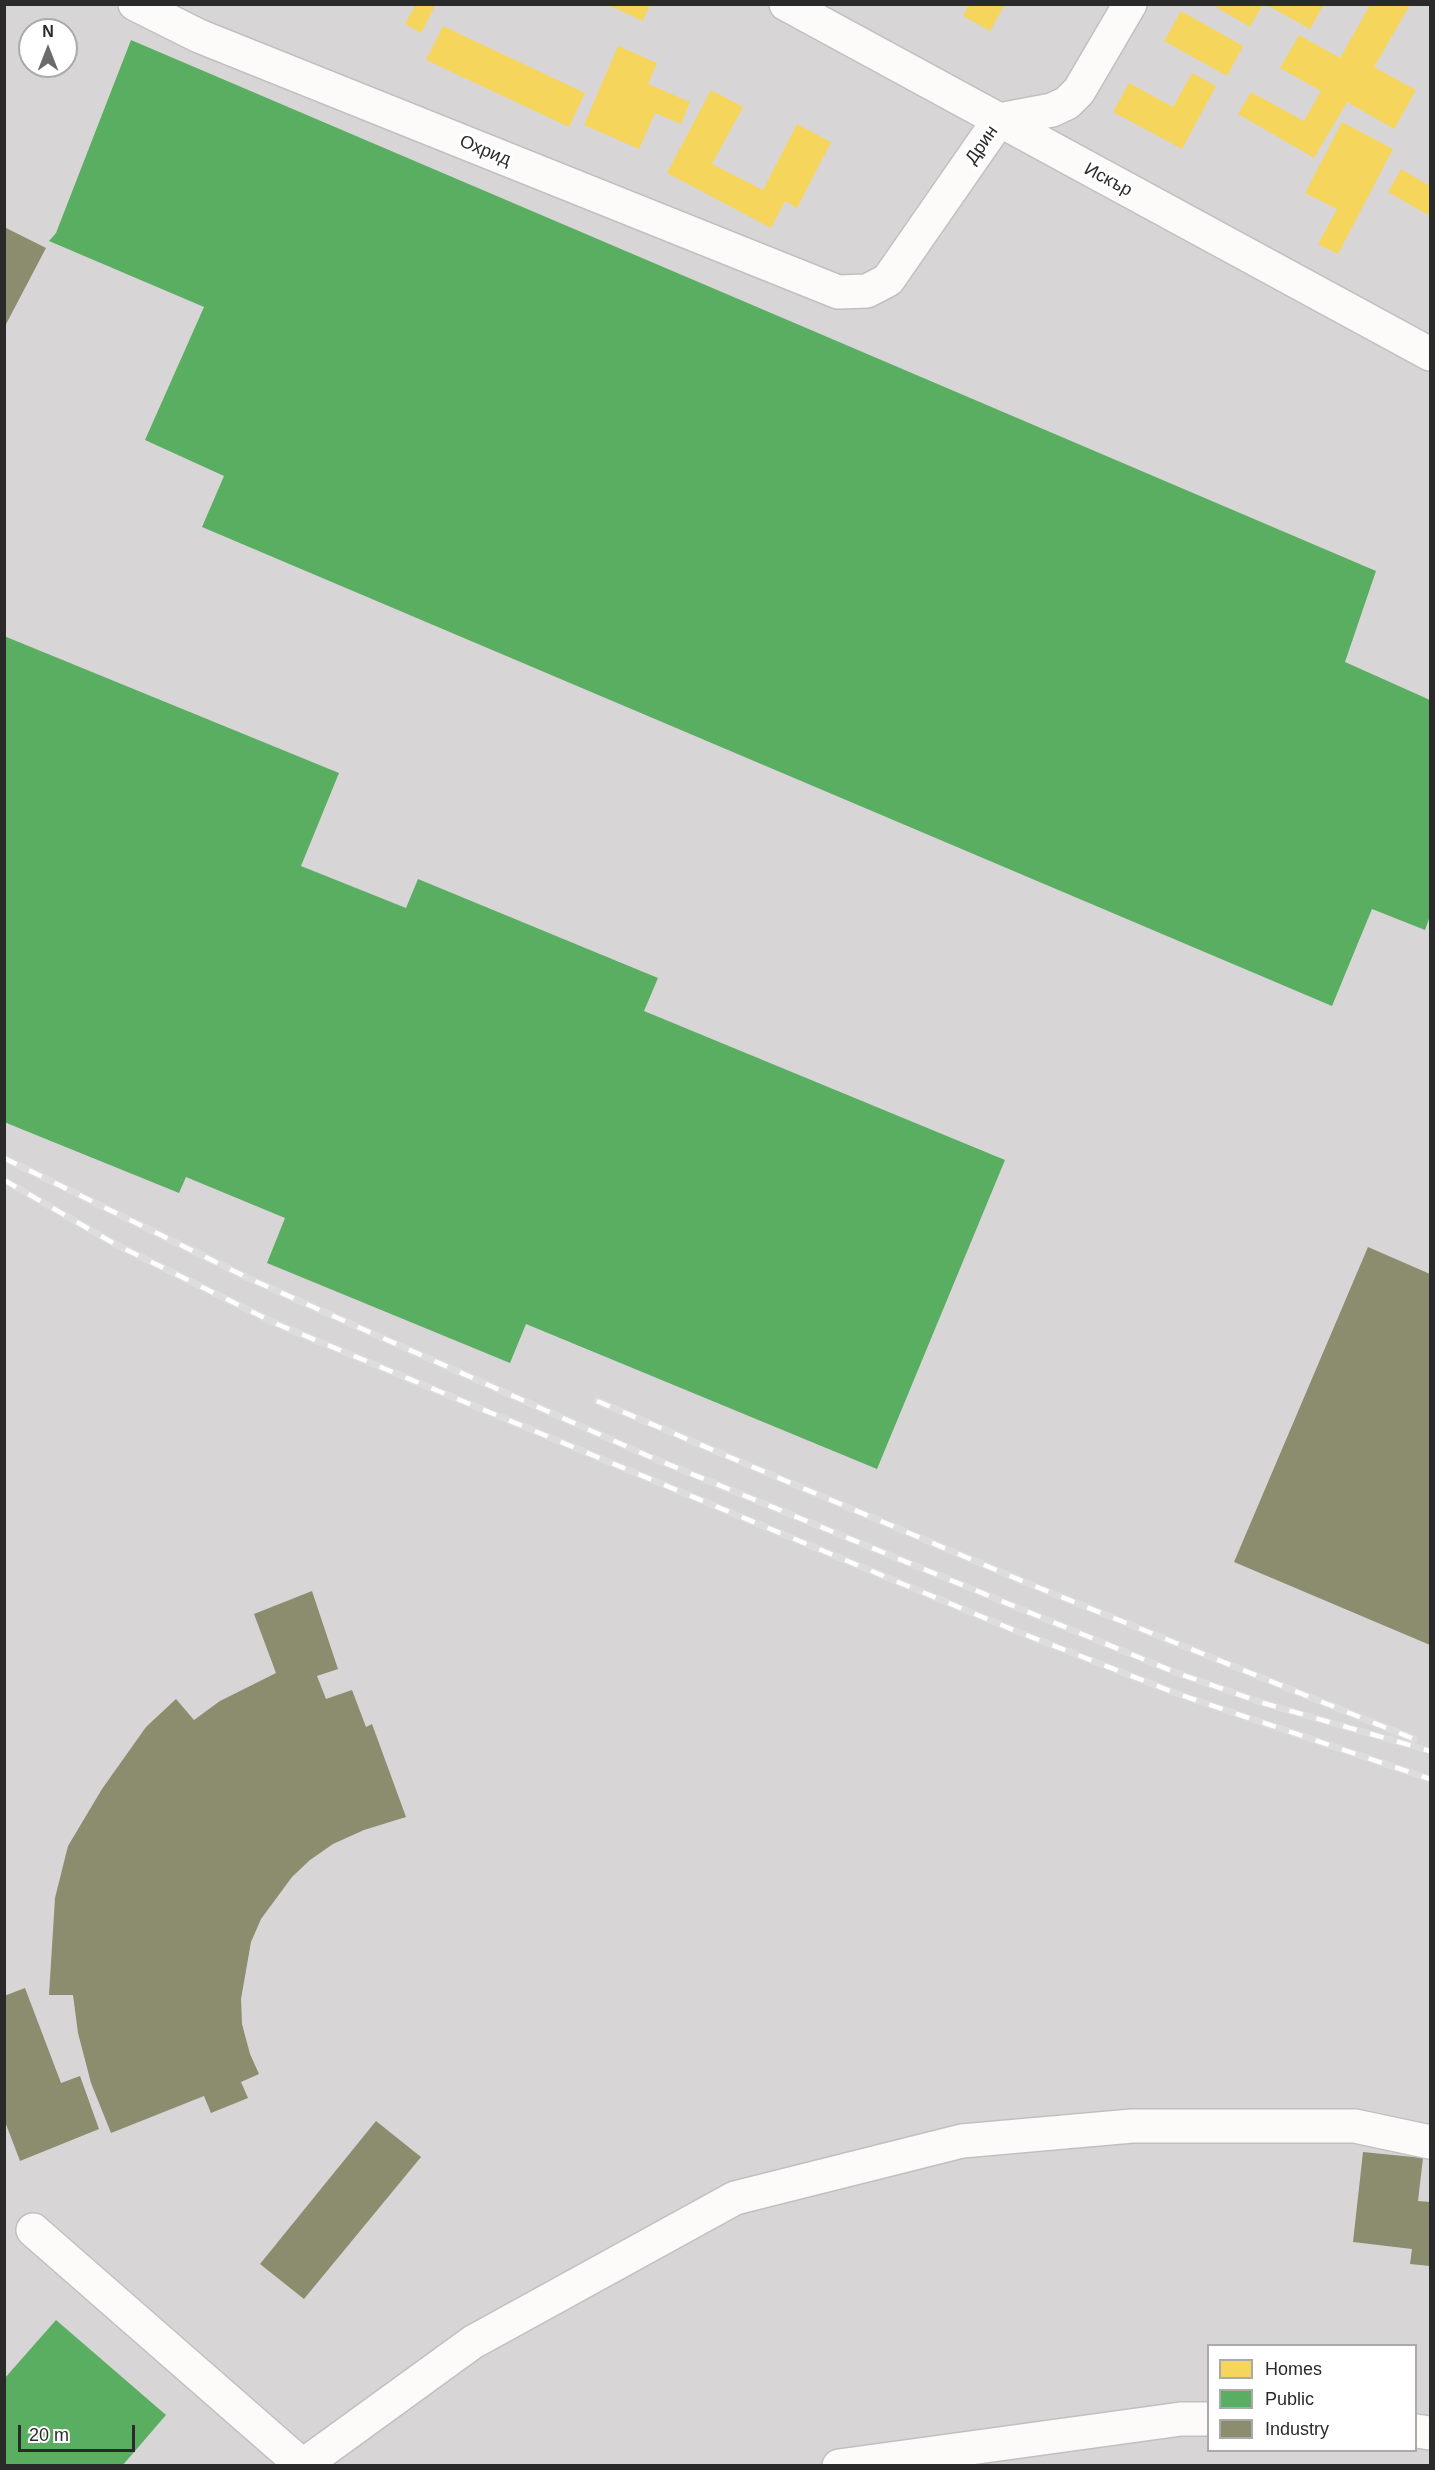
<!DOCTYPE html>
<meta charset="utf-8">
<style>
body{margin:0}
#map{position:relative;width:1435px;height:2470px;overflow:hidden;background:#e8e4e0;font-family:Arial,sans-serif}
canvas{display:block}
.frame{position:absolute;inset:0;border:6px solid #2a2a2a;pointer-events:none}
.legend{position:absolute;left:1207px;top:2344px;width:210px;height:108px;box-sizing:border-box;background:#fff;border:2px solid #aaa;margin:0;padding:8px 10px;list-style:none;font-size:18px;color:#2a2a2a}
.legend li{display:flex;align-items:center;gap:12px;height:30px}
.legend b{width:30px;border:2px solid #aaa}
.north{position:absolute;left:18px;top:18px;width:60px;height:60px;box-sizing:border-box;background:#fff;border:2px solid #aaa;border-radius:50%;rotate:0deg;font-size:16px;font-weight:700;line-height:24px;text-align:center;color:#2a2a2a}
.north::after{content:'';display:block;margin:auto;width:21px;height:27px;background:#6c6b6a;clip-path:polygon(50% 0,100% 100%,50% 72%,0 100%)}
.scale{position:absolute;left:18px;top:2425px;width:117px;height:27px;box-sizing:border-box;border:3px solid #2a2a2a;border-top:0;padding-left:8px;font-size:18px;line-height:21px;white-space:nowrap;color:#2a2a2a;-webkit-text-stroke:4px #fff;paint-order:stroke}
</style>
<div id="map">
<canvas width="1435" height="2470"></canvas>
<div class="frame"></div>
<ul class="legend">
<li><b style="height:16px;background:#f6d55c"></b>Homes</li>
<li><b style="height:16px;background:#5aae61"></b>Public</li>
<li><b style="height:16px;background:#8c8c6e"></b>Industry</li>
</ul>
<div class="north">N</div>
<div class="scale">20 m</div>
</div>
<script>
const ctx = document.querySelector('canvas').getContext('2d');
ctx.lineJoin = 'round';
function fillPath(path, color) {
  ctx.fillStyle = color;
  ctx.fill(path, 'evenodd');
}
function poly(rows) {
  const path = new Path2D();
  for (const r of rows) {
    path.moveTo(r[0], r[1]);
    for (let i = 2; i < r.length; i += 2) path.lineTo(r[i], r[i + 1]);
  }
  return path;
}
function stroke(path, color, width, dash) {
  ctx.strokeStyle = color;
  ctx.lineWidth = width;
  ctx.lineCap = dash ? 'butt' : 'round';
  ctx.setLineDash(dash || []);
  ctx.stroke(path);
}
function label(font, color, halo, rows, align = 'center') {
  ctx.font = font + ' Arial,sans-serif';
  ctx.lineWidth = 6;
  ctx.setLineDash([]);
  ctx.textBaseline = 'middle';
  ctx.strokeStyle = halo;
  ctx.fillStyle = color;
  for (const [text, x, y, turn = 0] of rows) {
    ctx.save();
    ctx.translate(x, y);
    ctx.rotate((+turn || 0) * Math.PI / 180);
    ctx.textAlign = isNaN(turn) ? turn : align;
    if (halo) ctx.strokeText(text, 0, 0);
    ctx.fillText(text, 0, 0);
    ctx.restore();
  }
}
fillPath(poly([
 [5,5,1430,5,1430,2465,5,2466],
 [30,30,66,30,66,66,30,66],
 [1208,2346,1416,2346,1416,2450,1208,2450]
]), '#d8d5d7');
fillPath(poly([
 [416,4,436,4,421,33,405,24],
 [606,4,650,4,643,21],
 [969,4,1005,4,990,31,963,16],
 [1211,4,1263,4,1250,27],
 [1265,4,1324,4,1310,29],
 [1370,5,1410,5,1374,67,1416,90,1394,129,1347,102,1314,158,1238,114,1251,92,1304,121,1321,91,1280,68,1299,35,1340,58],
 [1181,11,1243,46,1227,76,1164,41],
 [443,26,585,93,569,127,426,60],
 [618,46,657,63,648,84,690,102,681,124,655,113,639,149,584,125],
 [1192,73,1216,86,1182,149,1113,112,1129,83,1173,107],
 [711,90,743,107,712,164,763,190,797,124,831,142,797,208,785,201,771,228,667,173],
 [1342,122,1393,149,1338,254,1318,244,1337,209,1305,193],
 [1401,169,1430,186,1430,216,1388,192]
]), '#f6d55c');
fillPath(poly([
 [131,40,1376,571,1345,662,1430,700,1430,916,1425,930,1372,909,1332,1006,202,527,224,476,145,440,204,307,49,241,56,233],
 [4,636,339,773,301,866,406,908,418,879,658,978,644,1011,1005,1160,877,1469,526,1324,510,1363,267,1263,285,1218,186,1177,179,1193,4,1122],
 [56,2320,166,2415,122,2466,4,2466,4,2379]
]), '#5aae61');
fillPath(poly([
 [4,227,46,248,4,328],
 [1368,1247,1430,1274,1430,1645,1234,1562],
 [312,1591,338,1669,317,1676,326,1699,352,1690,366,1727,372,1724,406,1817,364,1830,333,1844,310,1860,292,1877,261,1919,251,1942,241,1999,242,2024,250,2054,259,2074,241,2082,248,2098,211,2113,204,2096,111,2133,91,2083,78,2033,73,1995,49,1995,55,1898,68,1846,102,1789,146,1727,176,1699,194,1720,220,1701,276,1673,254,1614],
 [25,1988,61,2083,80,2076,99,2129,20,2161,4,2119,4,1996],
 [376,2121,421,2157,304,2299,260,2264],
 [1363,2152,1423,2158,1418,2201,1430,2202,1430,2266,1410,2264,1412,2249,1353,2242]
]), '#8c8c6e');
const minor = poly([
 [135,4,199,36,838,292,867,291,888,280,999,120,1052,110,1067,103,1079,91,1130,4],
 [786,4,1430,354],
 [33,2230,303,2466],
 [1416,2431,1430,2433],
 [302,2466,473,2342,735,2198,962,2141,1132,2126,1355,2126,1430,2142],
 [839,2466,1181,2419,1208,2419]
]);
stroke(minor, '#c1c0c0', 36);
stroke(minor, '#fcfbfa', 33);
const rail = poly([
 [4,1158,248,1278,648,1456,1177,1673,1263,1703,1430,1751],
 [4,1180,115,1244,277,1324,1016,1631,1178,1694,1430,1779],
 [597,1401,1027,1583,1414,1739]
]);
stroke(rail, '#deddde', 7);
stroke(rail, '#fff', 4.5, [14]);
label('18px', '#2a2a2a', '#fff', [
 ["Дрин",982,145,-55],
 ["Охрид",485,151,22],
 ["Искър",1108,180,28]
]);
</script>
